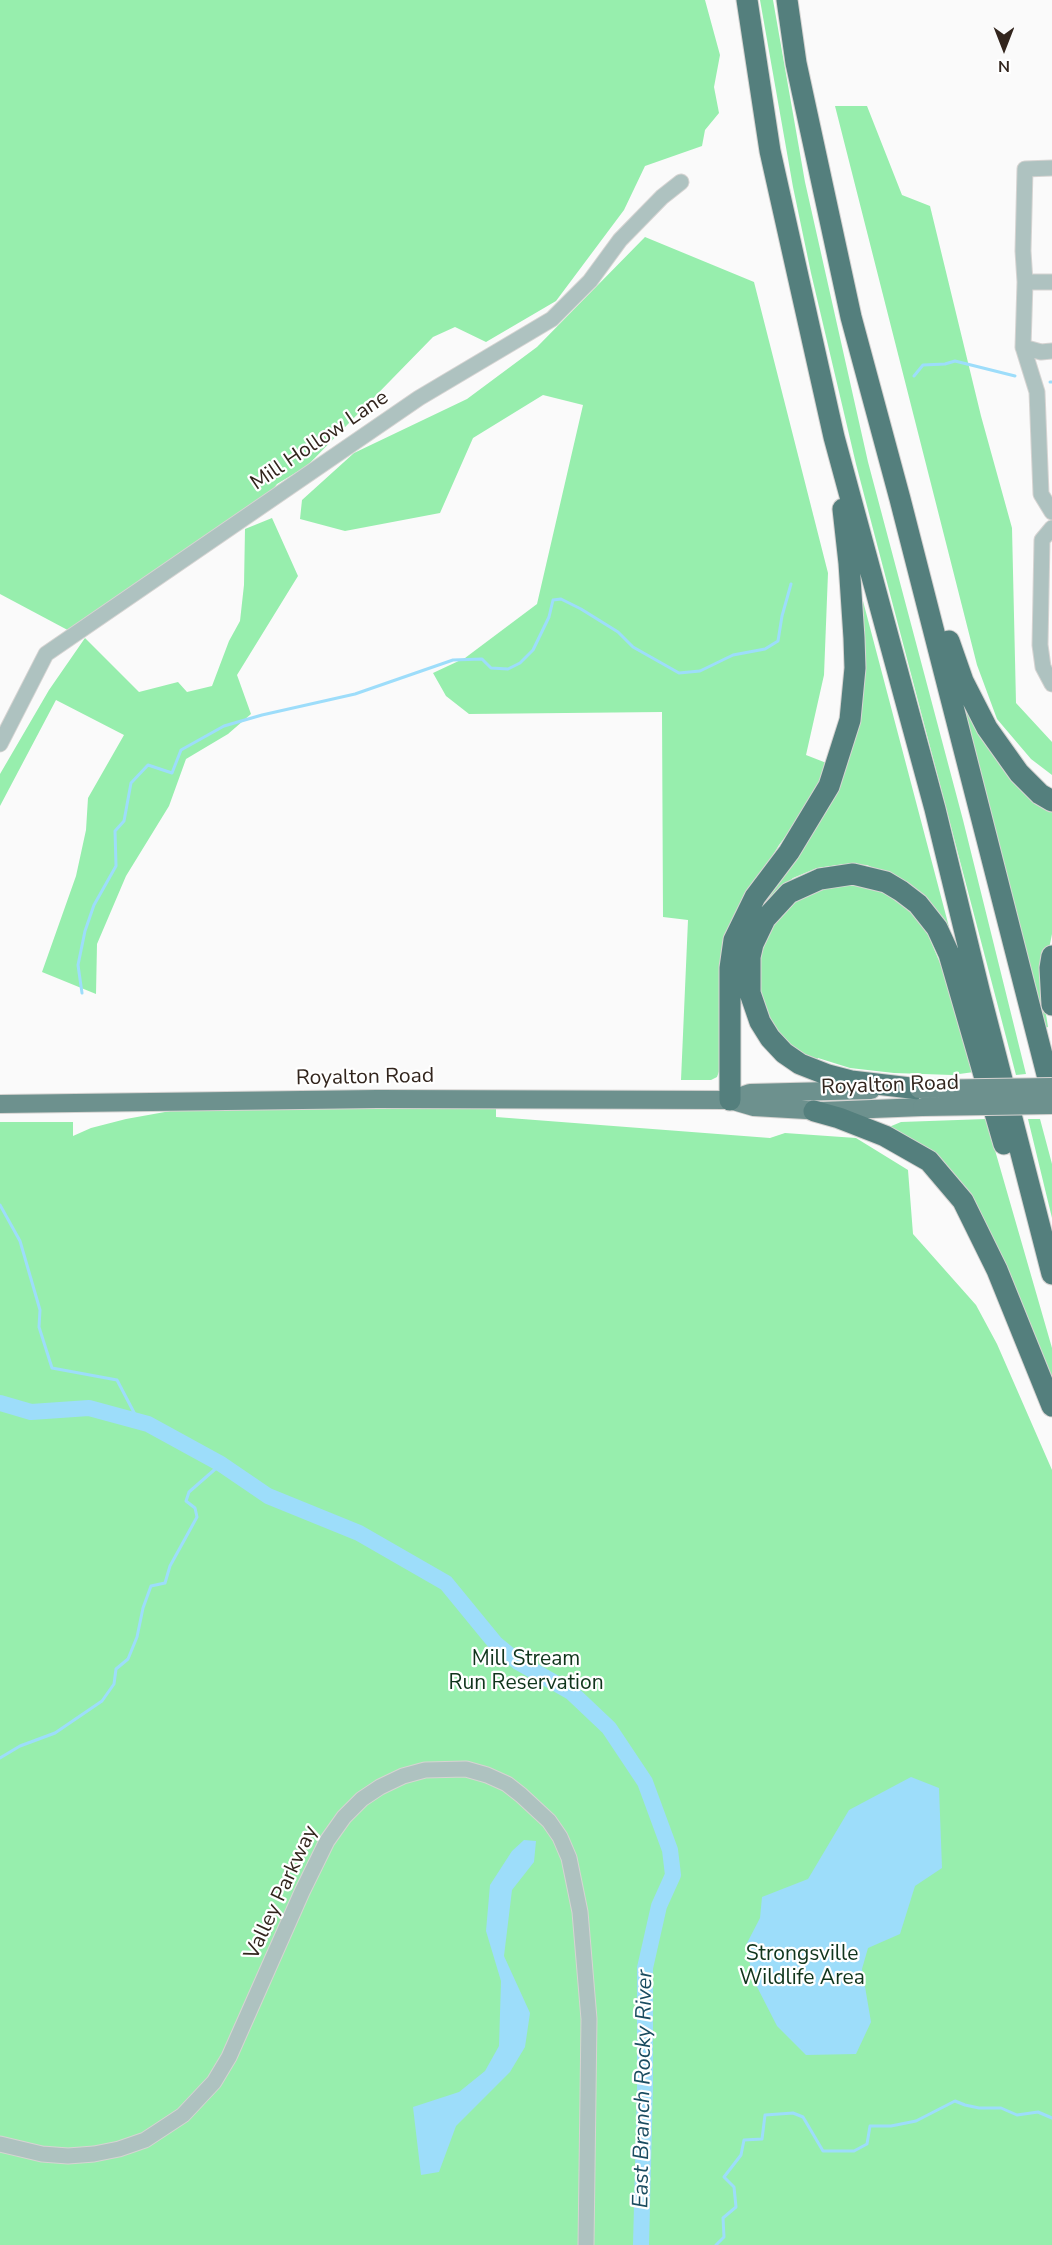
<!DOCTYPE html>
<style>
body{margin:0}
#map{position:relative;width:1052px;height:2245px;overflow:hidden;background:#fafafa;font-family:"Nunito Sans",sans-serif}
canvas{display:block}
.north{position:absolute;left:974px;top:18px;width:60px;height:60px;-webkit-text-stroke:4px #fff;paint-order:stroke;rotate:180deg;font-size:16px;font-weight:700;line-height:24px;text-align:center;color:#32251d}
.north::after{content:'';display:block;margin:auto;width:21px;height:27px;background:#32251d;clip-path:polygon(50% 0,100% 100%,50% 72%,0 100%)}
</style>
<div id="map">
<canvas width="1052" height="2245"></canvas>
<div class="north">N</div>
</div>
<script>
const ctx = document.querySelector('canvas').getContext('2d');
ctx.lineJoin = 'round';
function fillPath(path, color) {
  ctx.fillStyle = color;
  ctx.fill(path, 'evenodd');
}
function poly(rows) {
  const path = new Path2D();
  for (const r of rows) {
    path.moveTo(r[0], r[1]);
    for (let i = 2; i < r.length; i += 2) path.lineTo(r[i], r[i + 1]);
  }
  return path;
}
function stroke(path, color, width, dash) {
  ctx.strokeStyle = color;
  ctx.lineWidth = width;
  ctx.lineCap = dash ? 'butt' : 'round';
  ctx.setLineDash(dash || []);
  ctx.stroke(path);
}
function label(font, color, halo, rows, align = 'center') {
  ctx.font = font + ' "Nunito Sans",sans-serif';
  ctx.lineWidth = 4.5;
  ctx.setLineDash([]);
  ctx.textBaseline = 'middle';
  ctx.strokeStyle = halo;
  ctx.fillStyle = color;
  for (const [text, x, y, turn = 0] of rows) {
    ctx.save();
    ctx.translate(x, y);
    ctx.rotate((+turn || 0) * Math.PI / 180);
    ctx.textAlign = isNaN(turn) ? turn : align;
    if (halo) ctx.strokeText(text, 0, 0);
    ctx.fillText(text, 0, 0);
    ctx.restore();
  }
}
fillPath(poly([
 [0,0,705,0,720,55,714,87,719,113,705,130,702,146,645,166,624,210,556,301,486,342,455,327,433,337,307,466,277,484,256,511,77,635,0,594],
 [760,0,773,0,805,182,868,462,963,820,1026,1074,1016,1075,856,464,811,273,793,187],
 [835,106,867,106,902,195,930,206,981,416,1012,528,1016,703,1052,742,1052,775,1031,759,997,719,977,665],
 [645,237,754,282,828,573,824,675,806,755,829,764,817,795,779,845,726,933,719,976,721,1066,717,1077,711,1080,681,1080,688,920,663,917,662,712,469,714,446,696,433,673,465,658,537,604,583,405,543,395,473,438,440,513,345,531,300,519,302,500,354,453,467,399,537,347],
 [272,518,298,576,237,675,251,714,228,734,186,759,169,806,126,876,97,944,96,994,42,972,76,876,86,830,88,798,124,735,56,700,0,806,0,774,49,690,85,638,139,692,178,682,187,692,212,686,229,641,240,621,244,585,245,529],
 [854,567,949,927,947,928,936,909,911,885,867,865,845,864,817,868,793,878,759,907,840,766],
 [960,687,1052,807,1052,934,1044,974,1045,1008,1048,1027,1045,1028,960,708],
 [833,885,866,886,886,894,913,913,926,930,951,989,974,1072,952,1075,894,1073,850,1068,818,1058,815,1062,788,1044,769,1022,758,986,760,953,772,922,794,900],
 [496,1100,496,1117,770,1138,785,1133,856,1138,908,1170,913,1234,976,1305,997,1344,1052,1470,1052,2245,0,2245,0,1122,73,1122,73,1136,91,1128,126,1119,176,1110],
 [986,1119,1052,1348,1052,1398,996,1255,889,1127,901,1122],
 [1028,1119,1040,1119,1052,1164,1052,1218]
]), '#97eead');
fillPath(poly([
 [911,1777,939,1788,942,1868,915,1886,900,1934,868,1948,862,1969,871,2022,856,2054,806,2055,777,2026,753,1979,746,1945,760,1918,762,1897,808,1879,849,1810],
 [524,1840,536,1841,534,1862,512,1890,504,1956,530,2013,525,2047,510,2072,456,2126,439,2172,421,2175,413,2107,459,2092,485,2071,499,2046,501,1981,486,1931,490,1885,512,1851]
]), '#9dddfa');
stroke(poly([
 [914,376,923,365,945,364,955,361,1015,376],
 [1050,382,1052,382],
 [82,993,78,965,85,931,94,905,116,866,115,831,124,821,131,783,148,765,172,773,181,750,224,726,262,715,355,694,453,660,482,659,491,668,508,669,520,663,533,650,549,617,553,600,561,599,581,609,618,632,633,647,679,673,700,671,733,655,765,649,778,641,782,616,791,584],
 [0,1205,20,1241,40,1310,39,1327,52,1368,117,1380,139,1422],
 [0,1758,20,1746,55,1733,102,1701,114,1684,116,1669,128,1659,137,1637,143,1608,151,1586,165,1583,170,1566,197,1517,195,1508,186,1501,189,1492,221,1464],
 [716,2245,724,2237,723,2218,736,2207,734,2187,724,2177,741,2155,744,2140,762,2139,765,2115,793,2113,803,2117,823,2151,854,2151,867,2144,870,2126,891,2126,916,2121,955,2101,965,2105,979,2108,1001,2108,1017,2115,1038,2112,1052,2118]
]), '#9dddfa', 3);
stroke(poly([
 [0,1403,31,1412,89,1408,148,1424,221,1464,268,1496,359,1533,446,1583,496,1644,518,1662,571,1692,609,1728,645,1782,670,1850,673,1875,659,1906,645,1968,645,2088,641,2245]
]), '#9dddfa', 16);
const minor = poly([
 [1052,168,1025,169,1023,251,1025,282,1052,282],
 [1025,282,1023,347,1041,352,1052,351],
 [1023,347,1037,392,1041,494,1052,512],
 [1052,528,1042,540,1040,645,1043,667,1052,684],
 [0,744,46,654,419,398,552,319,590,281,620,240,662,197,681,182],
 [0,2144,42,2154,68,2156,94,2154,119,2149,145,2140,183,2115,214,2082,229,2057,302,1892,327,1841,344,1817,362,1799,380,1787,403,1776,425,1770,466,1769,487,1775,507,1784,521,1795,549,1821,560,1837,569,1858,580,1912,589,2019,586,2245]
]);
const major = poly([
 [730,1100,750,1093,871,1090],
 [0,1104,377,1099,730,1100,754,1107,823,1111,922,1107]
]);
const highway = poly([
 [747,0,770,151,834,437,935,809,980,994,1052,1274],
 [787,0,796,63,851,317,900,499,1052,1094],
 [949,641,963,681,987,728,1019,773,1040,794,1052,801],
 [1052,956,1050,968,1052,1005],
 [919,1089,851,1081,828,1075,800,1064,784,1053,770,1038,760,1022,750,993,750,957,753,944,765,919,789,893,820,879,853,874,886,882,901,891,918,904,937,928,949,954,1004,1144],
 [730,1100,730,968,734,940,755,897,789,852,829,786,850,720,855,668,854,638,849,563,843,509],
 [814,1111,839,1118,885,1136,929,1161,963,1201,997,1270,1052,1406]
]);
stroke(minor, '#d6d4d2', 17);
stroke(major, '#d6d4d2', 20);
stroke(highway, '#d6d4d2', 23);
stroke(minor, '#aec2c0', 15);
stroke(major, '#6d918e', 18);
stroke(highway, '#547f7d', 21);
const majorBridge = poly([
 [919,1089,1052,1087],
 [922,1107,1052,1105]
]);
stroke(majorBridge, '#d6d4d2', 20, []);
stroke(majorBridge, '#6d918e', 18);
label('21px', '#32251d', '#fff', [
 ["Mill Hollow Lane",320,441,-34],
 ["Royalton Road",365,1078,-1],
 ["Royalton Road",890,1086,-2],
 ["Valley Parkway",282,1893,-65]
]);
label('21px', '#10351c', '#fff', [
 ["Mill Stream",526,1660],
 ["Run Reservation",526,1684],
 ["Strongsville",802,1955],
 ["Wildlife Area",802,1979]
]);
label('italic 22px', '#1a4c60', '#fff', [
 ["East Branch Rocky River",644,2089,-89]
]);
</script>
